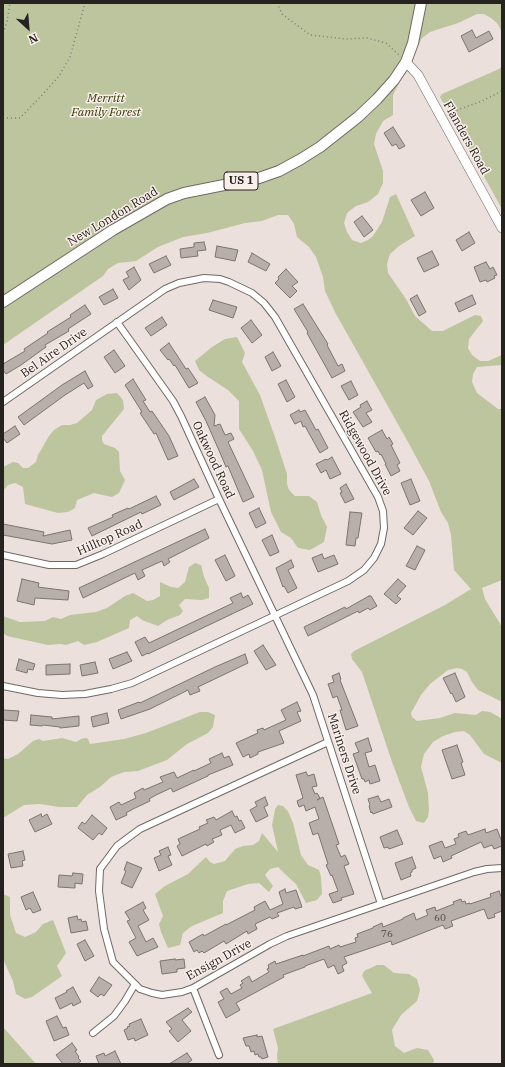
<!DOCTYPE html>
<style>
body{margin:0}
#map{position:relative;width:505px;height:1067px;overflow:hidden;background:#ebe0dc;font-family:"IBM Plex Serif",serif}
canvas{display:block}
.frame{position:absolute;inset:0;border:4px solid #262220;pointer-events:none}
.north{position:absolute;left:8px;top:8px;width:40px;height:40px;-webkit-text-stroke:3px #f9eee9;paint-order:stroke;rotate:154deg;font-size:11px;font-weight:700;line-height:16px;text-align:center;color:#262220}
.north::after{content:'';display:block;margin:auto;width:14px;height:18px;background:#262220;clip-path:polygon(50% 0,100% 100%,50% 72%,0 100%)}
</style>
<div id="map">
<canvas width="505" height="1067"></canvas>
<div class="frame"></div>
<div class="north">N</div>
</div>
<script>
const ctx = document.querySelector('canvas').getContext('2d');
ctx.lineJoin = 'round';
function fillPath(path, color) {
  ctx.fillStyle = color;
  ctx.fill(path, 'evenodd');
}
function poly(rows) {
  const path = new Path2D();
  for (const r of rows) {
    path.moveTo(r[0], r[1]);
    for (let i = 2; i < r.length; i += 2) path.lineTo(r[i], r[i + 1]);
  }
  return path;
}
function stroke(path, color, width, dash) {
  ctx.strokeStyle = color;
  ctx.lineWidth = width;
  ctx.lineCap = dash ? 'butt' : 'round';
  ctx.setLineDash(dash || []);
  ctx.stroke(path);
}
function label(font, color, halo, rows, align = 'center') {
  ctx.font = font + ' "IBM Plex Serif",serif';
  ctx.lineWidth = 3;
  ctx.setLineDash([]);
  ctx.textBaseline = 'middle';
  ctx.strokeStyle = halo;
  ctx.fillStyle = color;
  for (const [text, x, y, turn = 0] of rows) {
    ctx.save();
    ctx.translate(x, y);
    ctx.rotate((+turn || 0) * Math.PI / 180);
    ctx.textAlign = isNaN(turn) ? turn : align;
    if (halo) ctx.strokeText(text, 0, 0);
    ctx.fillText(text, 0, 0);
    ctx.restore();
  }
}
fillPath(poly([
 [3,3,502,3,502,32,497,23,491,18,484,14,477,14,458,23,430,32,422,38,393,95,393,115,383,121,376,134,374,144,383,171,383,183,378,194,368,202,356,206,347,213,344,223,347,232,352,240,361,243,368,240,373,236,382,222,390,197,396,194,415,236,399,246,390,254,387,264,388,273,406,299,415,316,432,331,443,331,475,315,481,316,483,321,469,339,468,348,472,355,480,361,488,361,502,355,502,365,477,367,473,374,472,382,477,393,498,409,502,409,502,580,482,588,485,599,502,627,502,702,478,690,472,682,467,672,462,669,457,668,448,670,430,684,421,695,411,713,412,717,417,721,440,718,455,713,476,715,482,711,490,712,499,717,502,719,502,763,484,754,470,735,464,731,455,732,443,736,433,742,424,754,421,767,428,793,429,810,428,817,424,823,416,821,409,807,392,762,362,672,352,659,351,654,354,651,445,605,471,589,454,570,451,535,448,523,441,512,429,481,408,442,336,314,325,291,323,277,316,257,309,247,297,237,294,224,288,215,278,215,262,221,245,223,207,233,183,237,158,247,136,261,118,263,108,269,103,276,3,345],
 [502,66,502,209,440,97,442,94,499,69],
 [237,337,245,353,242,362,260,395,276,440,287,474,287,484,289,490,295,496,309,496,317,502,321,515,327,527,324,542,310,550,298,548,291,538,281,532,271,512,262,470,253,451,239,429,239,401,228,390,208,377,199,370,195,361,212,347,225,339],
 [117,393,123,400,124,409,102,436,102,440,104,444,115,448,119,452,120,471,125,480,119,493,112,497,94,493,77,500,75,508,68,512,58,513,25,504,23,487,15,483,8,485,3,491,3,467,13,462,18,463,23,468,28,468,36,462,38,455,49,436,54,430,62,425,70,425,77,423,92,410,96,400,107,394],
 [195,563,201,565,204,577,209,588,209,598,202,600,185,599,179,605,183,611,180,615,167,620,158,626,142,620,137,616,130,620,129,628,97,642,84,645,78,641,66,645,60,644,48,645,7,636,3,633,3,616,20,622,45,621,53,617,61,619,70,615,96,612,107,608,125,596,133,593,147,601,153,600,160,596,160,582,171,587,178,588,185,582,189,567],
 [200,712,208,712,215,715,213,727,208,733,187,744,167,760,138,771,124,772,111,777,100,787,87,795,77,807,59,807,40,804,24,805,3,818,3,758,8,759,18,754,33,741,39,739,43,741,62,738,76,742,81,739,86,738,88,739,90,744,124,739,146,733],
 [278,805,283,806,288,811,293,823,301,855,308,865,319,870,321,877,322,894,317,900,306,903,296,884,284,873,278,867,270,869,265,875,273,886,269,892,259,883,248,884,227,891,223,901,223,913,192,926,183,933,180,945,168,948,161,932,159,924,163,916,155,894,165,886,188,874,206,857,210,862,214,864,225,861,235,849,243,846,253,845,259,841,262,833,278,852,272,825,275,809],
 [3,894,10,897,10,915,16,933,25,937,36,932,43,924,53,920,66,953,57,966,62,976,32,997,25,999,16,994,13,981,3,959],
 [377,965,384,965,394,973,409,974,417,979,420,990,417,1001,401,1015,392,1030,395,1046,404,1053,417,1048,428,1050,434,1060,433,1064,278,1064,277,1057,278,1048,273,1029,372,993,362,976,364,971],
 [3,1027,36,1064,3,1064]
]), '#bcc59e');
const building = poly([
 [472,30,476,38,489,31,493,39,469,52,461,36,472,30],
 [393,127,405,146,399,149,396,144,392,146,384,133,393,127],
 [425,192,434,208,421,216,411,200,425,192],
 [362,216,373,230,364,237,354,222,362,216],
 [469,232,475,243,462,251,456,240,469,232],
 [204,242,206,250,197,251,198,256,181,258,180,249,194,247,194,243,204,242],
 [217,246,238,250,235,261,215,257,217,246],
 [432,251,439,265,424,272,417,258,432,251],
 [252,253,270,264,266,271,248,262,252,253],
 [166,256,171,265,154,273,149,264,166,256],
 [486,262,490,269,493,267,497,275,494,276,495,278,487,282,486,280,480,282,474,267,486,262],
 [134,267,141,280,129,290,123,280,129,277,126,272,134,267],
 [286,269,298,282,292,286,297,291,290,298,275,283,279,279,278,277,286,269],
 [113,289,118,298,104,305,99,297,113,289],
 [417,295,426,312,419,316,410,299,417,295],
 [472,295,476,304,459,312,455,303,472,295],
 [213,300,237,307,233,318,209,310,213,300],
 [303,304,328,344,327,345,338,366,342,364,345,371,332,378,307,333,308,332,294,309,303,304],
 [85,305,91,314,68,329,69,331,45,345,46,347,21,365,6,374,3,370,3,364,25,351,24,349,48,333,47,332,71,317,70,315,85,305],
 [162,317,167,325,151,336,145,328,162,317],
 [251,320,262,335,252,343,241,328,251,320],
 [169,343,186,369,188,368,198,383,189,388,175,365,174,366,169,359,168,360,160,350,169,343],
 [114,350,125,366,115,373,104,357,114,350],
 [273,352,281,366,272,371,265,357,273,352],
 [85,371,93,386,88,389,84,383,65,395,24,425,18,417,62,385,85,371],
 [133,379,146,400,143,401,150,412,152,411,169,436,178,456,168,460,156,433,154,434,140,413,142,412,125,385,133,379],
 [286,380,295,397,287,402,278,384,286,380],
 [351,381,358,395,349,400,341,386,351,381],
 [205,397,215,415,214,426,220,424,225,435,231,433,234,439,228,442,254,497,243,502,228,466,226,467,221,455,206,421,196,402,205,397],
 [367,401,372,410,366,413,372,422,363,427,353,412,361,407,360,405,367,401],
 [299,410,300,412,305,410,316,430,318,429,328,448,320,453,305,426,303,427,301,421,295,424,290,415,299,410],
 [15,426,20,434,7,443,3,438,3,434,15,426],
 [382,430,387,439,389,437,393,444,391,445,400,463,397,465,400,471,391,476,385,464,386,464,381,454,380,455,378,451,376,452,368,438,382,430],
 [332,457,341,474,330,479,326,470,321,473,316,464,326,459,327,460,332,457],
 [194,479,199,487,174,500,170,492,194,479],
 [411,479,420,501,410,505,401,483,411,479],
 [346,484,354,499,345,503,340,493,342,492,340,488,346,484],
 [156,496,161,505,142,514,141,512,92,536,88,528,113,517,112,515,128,508,129,509,156,496],
 [259,508,266,523,256,528,249,513,259,508],
 [418,511,427,518,413,535,404,528,418,511],
 [350,512,362,513,358,538,356,538,355,546,346,545,350,512],
 [3,524,44,532,43,536,70,530,72,540,52,544,3,535,3,524],
 [205,529,209,538,168,559,170,562,164,566,162,561,142,570,145,576,138,580,135,573,83,598,79,588,205,529],
 [272,535,279,552,270,556,262,540,272,535],
 [417,546,425,550,415,570,406,566,417,546],
 [322,554,324,559,334,555,338,564,318,572,312,558,322,554],
 [225,555,235,576,226,581,215,560,225,555],
 [291,560,294,567,288,570,297,588,288,593,284,586,283,587,276,568,291,560],
 [22,579,39,583,38,587,69,591,68,600,35,598,34,605,17,601,22,579],
 [398,579,406,586,397,596,401,599,396,604,384,594,398,579],
 [241,593,243,598,248,595,253,604,148,654,148,653,142,656,135,642,145,637,149,643,233,603,230,598,241,593],
 [369,596,371,596,377,606,370,610,368,608,359,613,358,611,308,636,304,627,345,607,346,609,369,596],
 [263,645,276,665,266,670,254,651,263,645],
 [127,652,132,661,113,669,109,659,127,652],
 [245,654,248,663,198,687,200,691,190,695,188,690,150,709,121,719,118,710,139,702,140,703,215,667,245,654],
 [19,659,35,664,33,670,28,669,27,673,16,670,19,659],
 [95,662,98,673,82,676,80,665,95,662],
 [70,664,70,674,46,675,46,665,70,664],
 [339,673,341,679,340,680,358,726,346,730,340,710,342,710,337,696,333,698,328,684,334,682,332,676,339,673],
 [455,673,465,697,456,702,452,693,451,694,443,678,455,673],
 [297,702,301,711,297,712,301,721,279,731,284,743,258,752,258,754,250,758,249,754,243,757,236,743,258,733,257,730,263,728,264,730,286,720,281,710,297,702],
 [3,710,19,711,17,721,3,720,3,710],
 [107,713,109,723,93,727,91,717,107,713],
 [31,715,52,717,52,719,79,716,79,726,60,728,60,727,43,725,42,726,30,725,31,715],
 [368,738,372,751,365,753,369,767,375,765,380,781,370,784,369,780,365,782,364,779,362,779,353,754,359,752,355,743,368,738],
 [457,745,463,762,461,763,465,775,452,779,442,750,457,745],
 [222,753,224,758,229,756,233,765,208,775,208,776,173,792,171,788,156,795,149,799,150,801,133,809,126,813,127,815,116,820,110,807,119,802,121,805,136,798,134,793,143,788,144,790,163,782,160,777,174,772,177,778,194,770,194,771,211,763,209,759,222,753],
 [306,772,308,776,314,774,317,786,312,787,315,794,317,793,320,798,317,800,323,797,339,844,336,845,341,857,345,855,349,864,344,866,354,894,341,898,342,900,333,903,329,894,338,891,332,875,331,876,326,865,328,864,318,833,313,835,309,823,319,819,315,807,306,811,304,805,299,807,297,801,303,798,296,775,306,772],
 [378,796,381,802,389,799,392,807,373,814,372,812,371,813,369,806,370,805,368,799,378,796],
 [265,797,268,805,264,807,268,816,256,822,250,810,257,806,255,802,265,797],
 [232,811,235,817,237,816,239,821,241,820,245,828,235,833,231,825,220,830,222,835,212,839,214,842,207,846,206,844,182,856,177,846,180,844,178,839,200,829,199,827,208,823,206,820,214,817,216,820,232,811],
 [41,814,42,817,47,814,52,824,35,832,29,820,41,814],
 [92,815,107,828,102,835,99,833,93,840,78,828,82,822,85,824,92,815],
 [485,829,486,833,497,829,502,842,502,846,494,849,492,845,484,848,481,842,451,856,452,858,443,862,441,856,434,859,429,846,442,841,445,848,456,844,454,839,459,837,458,834,466,831,468,835,485,829],
 [397,830,403,844,389,849,388,847,384,848,380,837,397,830],
 [168,847,171,855,168,856,172,865,159,871,154,858,161,855,159,851,168,847],
 [23,851,25,860,22,861,23,866,11,868,8,854,23,851],
 [412,857,416,868,412,870,412,872,410,873,411,876,401,880,395,863,412,857],
 [127,862,142,868,132,888,121,883,126,871,124,870,127,862],
 [73,873,83,874,82,884,75,883,75,888,58,887,59,875,72,876,73,873],
 [285,889,286,893,296,890,302,907,295,909,294,907,277,913,279,916,272,919,270,917,255,924,257,929,248,934,247,931,226,944,224,941,204,953,202,951,199,953,197,950,194,952,189,942,203,934,204,936,226,924,226,925,255,910,254,907,265,901,270,910,283,904,279,892,285,889],
 [499,891,502,899,502,911,494,914,495,917,488,919,484,909,451,921,453,926,445,929,443,925,392,945,391,941,344,957,347,963,342,966,344,971,338,974,334,965,328,968,324,959,305,966,305,967,283,975,284,977,236,1003,240,1010,226,1018,218,1002,224,999,220,992,227,988,231,994,242,988,240,985,243,983,241,981,249,976,252,982,269,972,267,969,269,968,268,965,275,961,276,964,303,955,303,956,329,946,330,949,339,945,340,947,356,942,355,938,358,937,357,934,373,928,373,927,382,923,383,927,403,919,403,918,414,913,416,920,428,915,426,910,435,907,436,911,454,904,453,902,461,899,462,902,465,901,466,904,470,903,470,904,491,897,490,894,499,891],
 [33,892,41,910,33,913,30,908,26,910,21,897,33,892],
 [143,902,146,908,143,910,149,920,138,926,146,942,153,938,158,947,137,956,129,942,136,938,127,921,130,920,125,912,143,902],
 [77,916,78,920,81,919,82,922,86,921,88,930,71,933,68,918,77,916],
 [85,940,94,956,85,961,77,944,85,940],
 [175,959,175,960,184,959,185,968,177,969,177,972,162,974,160,961,175,959],
 [99,977,112,985,104,996,101,994,98,997,90,991,99,977],
 [73,987,81,1002,73,1006,72,1003,60,1009,55,998,67,992,66,991,73,987],
 [188,1008,192,1012,182,1020,191,1031,178,1042,169,1031,172,1029,166,1022,188,1008],
 [57,1016,63,1028,66,1027,69,1035,54,1041,46,1021,57,1016],
 [141,1019,148,1035,135,1041,134,1038,128,1040,124,1030,128,1028,127,1027,130,1026,129,1024,141,1019],
 [257,1035,257,1037,262,1036,268,1057,262,1059,261,1057,259,1057,258,1054,255,1055,254,1051,251,1052,249,1046,246,1046,243,1038,257,1035],
 [72,1043,77,1050,75,1051,79,1057,78,1058,81,1061,77,1064,63,1064,56,1055,72,1043],
 [115,1051,121,1064,99,1064,96,1056,104,1053,105,1056,115,1051],
 [187,1053,192,1060,186,1064,169,1064,187,1053]
]);
fillPath(building, '#b9afaa');
stroke(building, '#7d736f', 1);
const street = poly([
 [117,322,173,401,181,416,219,499,313,695,381,904],
 [3,402,165,289,179,283,204,278,220,279,229,282,252,293,264,303,275,317,378,497,383,511,384,528,381,544,374,558,364,570,348,581,132,683,111,689,85,694,62,695,38,693,3,686],
 [3,555,49,565,76,565,103,554,219,499],
 [328,742,140,829,117,846,103,865,100,869,99,891,104,929,113,962,140,989,152,993,162,995,182,992,193,988,270,944,287,936,474,872,487,869,502,868],
 [193,988,219,1055],
 [93,1033,114,1016,125,1001,135,984]
]);
const secondary = poly([
 [406,62,418,75,502,228]
]);
const primary = poly([
 [3,302,113,230,167,199,184,193,259,178,279,171,301,159,320,147,358,117,377,99,394,80,406,62,413,43,421,3]
]);
stroke(street, '#716864', 8);
stroke(secondary, '#716864', 10);
stroke(primary, '#716864', 12);
stroke(poly([
 [277,3,282,14,310,35,346,39,367,38,386,43,399,55],
 [3,33,7,22,10,3],
 [449,113,482,101,502,91],
 [3,118,20,118,44,93,59,76,70,57,85,3]
]), '#837c79', 1.5, [1, 3]);
stroke(street, '#fff', 6);
stroke(secondary, '#fff', 9);
stroke(primary, '#fff', 10);
label('10px', '#4b4542', null, [
 ["60",440,918],
 ["76",387,934]
]);
for (const [x, y, w] of [
 [241,181,34]
]) {
  const box = new Path2D();
  box.roundRect(x - w / 2, y - 9, w, 18, 3);
  ctx.fillStyle = '#f9eee9';
  ctx.fill(box);
  stroke(box, '#262220', 1);
}
label('bold 11px', '#262220', null, [
 ["US 1",241,181]
]);
label('italic 12px', '#343c06', '#f9eee9', [
 ["Merritt",106,99],
 ["Family Forest",106,113]
]);
label('12px', '#262220', '#f9eee9', [
 ["Flanders Road",466,138,61],
 ["New London Road",113,217,-31],
 ["Bel Aire Drive",54,353,-35],
 ["Ridgewood Drive",365,453,61],
 ["Oakwood Road",213,460,65],
 ["Hilltop Road",110,538,-24],
 ["Mariners Drive",344,754,72],
 ["Ensign Drive",219,960,-29]
]);
</script>
